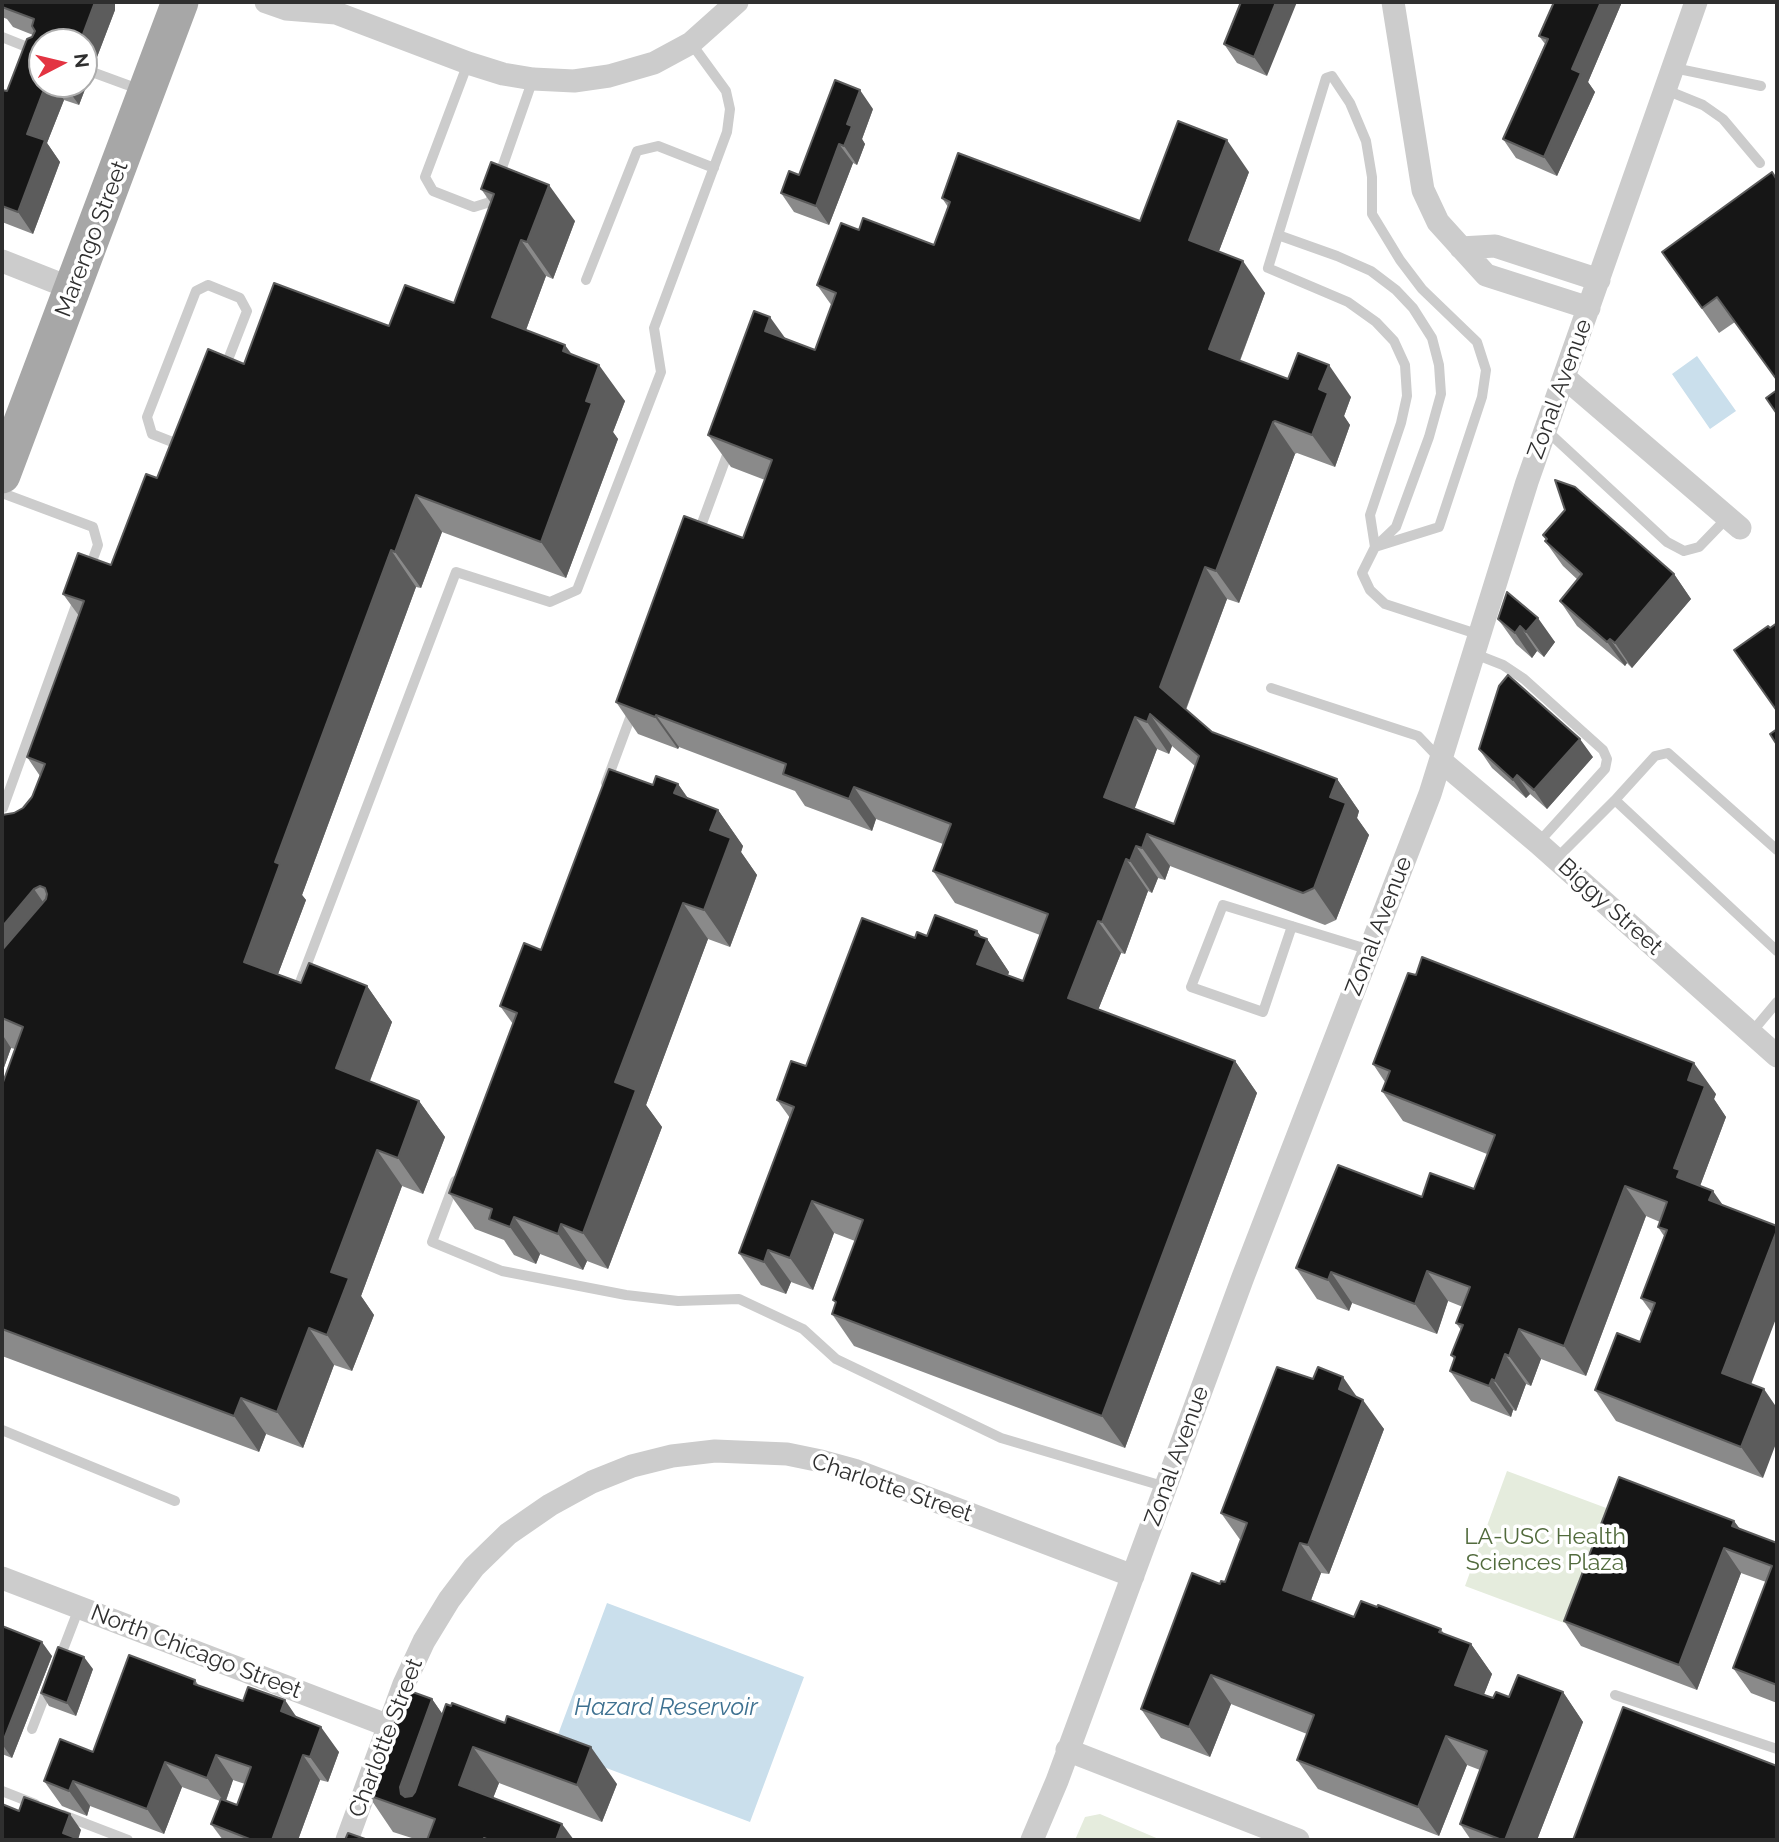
<!DOCTYPE html>
<style>
body{margin:0}
#map{position:relative;width:1779px;height:1842px;overflow:hidden;background:#fff;font-family:Raleway,sans-serif}
canvas{display:block}
.frame{position:absolute;inset:0;border:4px solid #2f2f2f;pointer-events:none}
.north{position:absolute;left:28px;top:28px;width:70px;height:70px;box-sizing:border-box;background:#fff;border:2px solid #acacac;border-radius:50%;rotate:83deg;font-size:19px;font-weight:700;line-height:28px;text-align:center;color:#2f2f2f}
.north::after{content:'';display:block;margin:auto;width:24px;height:32px;background:#e33442;clip-path:polygon(50% 0,100% 100%,50% 72%,0 100%)}
</style>
<div id="map">
<canvas width="1779" height="1842"></canvas>
<div class="frame"></div>
<div class="north">N</div>
</div>
<script>
const ctx = document.querySelector('canvas').getContext('2d');
ctx.lineJoin = 'round';
function fillPath(path, color) {
  ctx.fillStyle = color;
  ctx.fill(path, 'evenodd');
}
function poly(rows) {
  const path = new Path2D();
  for (const r of rows) {
    path.moveTo(r[0], r[1]);
    for (let i = 2; i < r.length; i += 2) path.lineTo(r[i], r[i + 1]);
  }
  return path;
}
function stroke(path, color, width, dash) {
  ctx.strokeStyle = color;
  ctx.lineWidth = width;
  ctx.lineCap = dash ? 'butt' : 'round';
  ctx.setLineDash(dash || []);
  ctx.stroke(path);
}
function label(font, color, halo, rows, align = 'center') {
  ctx.font = font + ' Raleway,sans-serif';
  ctx.lineWidth = 7;
  ctx.setLineDash([]);
  ctx.textBaseline = 'middle';
  ctx.strokeStyle = halo;
  ctx.fillStyle = color;
  for (const [text, x, y, turn = 0] of rows) {
    ctx.save();
    ctx.translate(x, y);
    ctx.rotate((+turn || 0) * Math.PI / 180);
    ctx.textAlign = isNaN(turn) ? turn : align;
    if (halo) ctx.strokeText(text, 0, 0);
    ctx.fillText(text, 0, 0);
    ctx.restore();
  }
}
fillPath(poly([
 [1507,1471,1625,1515,1583,1630,1465,1586],
 [1100,1814,1161,1840,1075,1840,1085,1817]
]), '#e5ecdd');
fillPath(poly([
 [1697,356,1736,411,1710,429,1672,374],
 [607,1603,804,1677,750,1822,553,1748]
]), '#cadfec');
stroke(poly([
 [2,37,42,53],
 [468,63,425,177,433,191,474,207,490,202,533,79],
 [1674,68,1761,86],
 [92,72,141,90],
 [1332,76,1350,103,1366,141,1372,177,1372,214,1400,260,1422,289,1477,342,1486,370,1482,397,1439,527,1375,547,1370,515,1401,423,1407,396,1405,365,1394,341,1376,322,1348,302,1268,268,1326,78,1332,76],
 [1666,90,1703,105,1723,119,1760,163],
 [1278,235,1337,256,1371,271,1396,290,1413,308,1432,338,1439,365,1441,394,1429,437,1396,527,1375,547,1362,573,1370,590,1385,604,1480,635],
 [586,280,637,151,658,146,714,168],
 [208,285,240,298,247,311,197,439,180,445,152,434,147,417,196,291,208,285],
 [1546,430,1667,542,1684,551,1699,547,1727,518],
 [2,493,93,527,98,545,88,572],
 [698,534,730,447],
 [1475,654,1503,665,1524,679,1603,750,1607,759,1605,769,1538,843],
 [1271,688,1418,736,1440,759],
 [606,783,633,710],
 [1615,800,1655,756,1668,753,1777,850],
 [3,808,79,597],
 [1556,859,1615,800,1777,951],
 [1292,926,1263,1012,1191,987,1223,905,1370,950],
 [299,985,456,572,550,602,577,590,661,372,654,328,727,132,730,109,726,91,691,43],
 [1751,1033,1777,1002],
 [455,1181,432,1242,502,1271,626,1295,678,1301,739,1299,803,1329,836,1359,1001,1438,1166,1487],
 [2,1430,175,1501],
 [59,1660,79,1608],
 [1615,1695,1777,1749],
 [32,1729,49,1685],
 [2,1791,35,1804],
 [63,1815,128,1840]
]), '#ccc', 10);
stroke(poly([
 [266,2,286,9,336,13,468,63,503,74,533,79,574,81,609,76,654,63,691,43,737,2],
 [1393,2,1423,190,1438,222,1486,275,1589,308],
 [1461,248,1495,246,1599,280],
 [2,261,73,289],
 [1564,377,1740,528],
 [1441,761,1538,843,1777,1056],
 [2,1578,389,1726],
 [1067,1750,1298,1840],
 [347,1840,404,1684,424,1641,449,1600,474,1567,508,1534,550,1505,592,1482,632,1466,672,1456,715,1451,787,1454,821,1461,854,1470,1133,1576],
 [1032,1840,1057,1781,1243,1277,1430,794,1527,482,1696,2]
]), '#ccc', 23);
stroke(poly([
 [2,475,180,2]
]), '#a7a7a7', 37);
fillPath(poly([
 [2,2,115,2,115,10,94,65,90,64,85,69,85,73,89,79,79,105,64,100,47,143,60,162,33,234,2,222,2,90,7,91,33,35,13,27,7,19,2,17],
 [42,42,84,42,84,84,42,84],
 [1241,2,1267,76,1237,63,1224,44],
 [1554,2,1622,2,1588,82,1595,92,1557,176,1516,158,1503,139,1545,44,1539,36],
 [873,109,862,139,865,144,857,165,853,163,829,225,794,212,781,193,799,175],
 [1249,172,1219,251,1265,293,1240,361,1288,379,1351,397,1344,416,1350,425,1335,467,1297,453,1295,454,1239,603,1227,599,1186,710,1212,732,1337,779,1359,811,1357,818,1369,835,1336,920,1325,925,1170,866,1165,880,1158,878,1152,893,1148,891,1125,954,1121,953,1098,1010,1235,1061,1257,1093,1125,1448,854,1346,832,1314,836,1304,833,1300,855,1241,834,1233,813,1290,791,1282,786,1294,761,1285,739,1253,790,1118,777,1100,915,938,977,931,982,938,987,939,1009,972,1008,975,1023,981,1040,935,955,903,933,871,943,844,876,819,872,831,805,806,795,791,679,747,678,749,638,734,616,702,743,538,765,480,731,467,708,435,786,339,815,350,832,306,817,285,859,230,934,245,948,207,942,198,1140,221],
 [1172,746,1195,766,1174,824,1134,809,1157,749,1169,754],
 [1772,172,1735,322,1719,333,1662,252],
 [481,189,575,221,553,279,546,276,526,330,572,355,625,401,613,432,618,439,566,578,442,532,421,588,416,587,302,895,306,900,278,974,301,983,367,986,392,1022,370,1081,419,1101,445,1137,423,1194,402,1186,361,1296,374,1315,352,1371,334,1365,303,1448,266,1434,259,1452,2,1356,2,1085,15,1049,11,1048,2,1073,2,815,14,813,23,808,32,797,40,776,27,757,79,616,63,594,111,565,157,478,244,364,389,326,454,303,491,203],
 [1543,535,1674,574,1691,599,1632,668,1627,663,1625,666,1577,626,1560,601,1578,580,1563,566,1545,541,1546,540],
 [1507,592,1555,642,1544,657,1537,651,1532,658,1516,644,1498,619],
 [1479,749,1593,757,1547,809,1530,794,1526,798,1492,768],
 [678,784,688,798,718,810,743,846,741,852,757,875,730,947,708,939,686,997,646,1105,662,1127,608,1269,587,1261,583,1270,540,1254,536,1264,514,1255,504,1240,475,1229,449,1193,513,1024,500,1006,541,950,653,785],
 [1373,1064,1716,1094,1714,1099,1726,1117,1700,1186,1751,1384,1763,1478,1616,1421,1595,1390,1640,1342,1652,1313,1641,1298,1664,1236,1658,1227,1660,1222,1646,1216,1586,1376,1541,1359,1531,1386,1526,1384,1516,1411,1513,1410,1511,1417,1471,1401,1450,1371,1454,1359,1451,1355,1461,1330,1456,1323,1463,1307,1448,1301,1437,1334,1352,1303,1349,1311,1317,1299,1296,1268,1422,1197,1474,1189,1487,1154,1403,1121,1382,1091,1385,1082],
 [1357,1397,1384,1429,1329,1574,1321,1573,1311,1600,1354,1617,1377,1607,1441,1629,1444,1634,1471,1644,1492,1674,1484,1694,1493,1698,1563,1692,1583,1722,1537,1840,1471,1840,1460,1824,1480,1770,1467,1765,1439,1836,1318,1789,1297,1760,1307,1734,1231,1704,1210,1757,1161,1738,1141,1709,1220,1584,1225,1582,1241,1541,1221,1513],
 [1734,1521,1740,1529,1777,1543,1777,1703,1751,1693,1733,1668,1766,1582,1741,1573,1697,1690,1581,1646,1564,1621],
 [2,1626,52,1656,12,1758,2,1754],
 [93,1669,76,1716,49,1706,41,1693],
 [195,1680,199,1686,243,1701,297,1718,339,1752,328,1782,320,1780,298,1840,223,1840,211,1824,220,1801,182,1787,164,1834,90,1806,87,1816,62,1806,44,1781,93,1752],
 [233,1780,245,1784,237,1805,226,1801],
 [432,1699,443,1715,617,1784,602,1822,499,1783,493,1798,574,1840,418,1840,393,1832,368,1795]
]), '#8a8a8a');
fillPath(poly([
 [95,2,115,2,115,10,94,65,84,50,84,42,80,42],
 [1276,2,1297,2,1267,76,1254,57],
 [1601,2,1622,2,1588,82,1595,92,1557,176,1544,157,1572,69],
 [84,67,85,73,89,79,79,105,64,84,84,84],
 [46,84,53,84,64,100,47,143,60,162,33,234,18,212,27,134],
 [860,90,873,109,862,139,865,144,857,165,844,146,847,124],
 [1227,140,1249,172,1211,272,1189,240],
 [839,144,853,163,829,225,816,206],
 [549,185,575,221,553,279,527,242],
 [521,240,546,276,517,354,492,317],
 [1243,261,1265,293,1232,381,1209,349],
 [770,317,793,349,765,331],
 [565,345,591,381,563,351],
 [599,365,625,401,613,432,618,439,566,578,541,542,586,401],
 [1329,365,1351,397,1344,416,1350,425,1335,467,1312,435,1319,389],
 [1273,422,1295,454,1239,603,1216,571],
 [416,495,442,532,421,588,395,552],
 [391,550,416,587,302,895,306,900,269,998,244,962,275,862],
 [1205,567,1227,599,1182,719,1160,687],
 [1674,574,1691,599,1632,668,1615,643],
 [1538,618,1555,642,1544,657,1526,632],
 [1520,626,1537,651,1532,658,1515,633],
 [1610,639,1627,663,1625,666,1607,642],
 [1150,714,1172,746,1169,754,1147,722],
 [656,715,679,747,678,749,655,717],
 [1135,717,1157,749,1127,829,1104,797],
 [1580,739,1593,757,1547,809,1534,790],
 [1517,775,1530,794,1526,798,1513,780],
 [1337,779,1359,811,1357,818,1369,835,1336,920,1314,888,1330,797],
 [678,784,703,821,674,793],
 [854,787,876,819,872,831,849,799],
 [718,810,743,846,741,852,757,875,730,947,704,910,710,830],
 [1147,834,1170,866,1165,880,1142,848],
 [1136,846,1158,878,1152,893,1130,861],
 [1126,859,1148,891,1125,954,1102,922],
 [34,889,59,925,2,994,2,927],
 [683,903,708,939,646,1105,662,1127,608,1269,583,1233,615,1082],
 [1098,921,1121,953,1090,1030,1068,998],
 [977,931,986,943,987,939,1009,972,1000,996,977,964,975,935],
 [367,986,392,1022,361,1104,336,1068],
 [2,1034,11,1048,2,1073],
 [1235,1061,1257,1093,1125,1448,1102,1416],
 [1694,1063,1716,1094,1714,1099,1726,1117,1697,1194,1677,1177,1674,1168,1688,1080],
 [419,1101,445,1137,423,1194,398,1158],
 [377,1150,402,1186,361,1296,374,1315,352,1371,327,1335,331,1272],
 [1625,1186,1646,1216,1586,1376,1564,1346],
 [1713,1191,1734,1221,1709,1200],
 [812,1201,834,1233,813,1290,790,1258],
 [514,1217,540,1254,536,1264,510,1227],
 [561,1224,587,1261,583,1270,558,1234],
 [1777,1230,1777,1316,1744,1403,1722,1373],
 [768,1250,791,1282,786,1294,764,1262],
 [1427,1271,1448,1301,1437,1334,1415,1304],
 [1331,1272,1352,1303,1349,1311,1328,1280],
 [309,1328,334,1365,303,1448,277,1412],
 [1519,1329,1541,1359,1531,1386,1509,1356],
 [1505,1354,1526,1384,1516,1411,1495,1381],
 [1343,1377,1362,1404,1363,1400,1384,1429,1329,1574,1308,1545,1339,1389],
 [1492,1379,1513,1410,1511,1417,1489,1386],
 [1764,1389,1777,1408,1777,1441,1763,1478,1741,1447],
 [241,1398,266,1434,259,1452,234,1416],
 [1734,1521,1752,1546,1732,1526],
 [1300,1543,1321,1573,1304,1619,1283,1590],
 [1724,1548,1741,1573,1697,1690,1679,1665],
 [42,1642,52,1656,12,1758,2,1744],
 [1471,1644,1492,1674,1476,1715,1455,1685],
 [84,1657,93,1669,76,1716,67,1703],
 [1211,1675,1231,1704,1210,1757,1189,1727],
 [1563,1692,1583,1722,1537,1840,1505,1840],
 [432,1699,457,1735,428,1817,401,1794,400,1787],
 [285,1700,302,1725,281,1711],
 [321,1727,339,1752,328,1782,310,1757],
 [1446,1736,1467,1765,1439,1836,1418,1807],
 [473,1747,499,1783,484,1821,459,1785],
 [591,1747,617,1784,602,1822,577,1785],
 [216,1755,233,1780,225,1803,207,1778],
 [303,1755,320,1780,298,1840,272,1840],
 [165,1762,182,1787,164,1834,147,1809],
 [73,1781,90,1806,87,1816,69,1791],
 [70,1814,81,1830,78,1840,63,1833],
 [562,1824,574,1840,556,1840]
]), '#5c5c5c');
const building = poly([
 [2,2,95,2,80,42,42,42,42,84,46,84,27,134,45,140,18,212,2,206,2,90,7,91,27,39,32,37,35,31,32,26,34,19,2,7,2,2],
 [1241,2,1276,2,1254,57,1224,44,1241,2],
 [1554,2,1601,2,1572,69,1581,73,1544,157,1503,139,1548,39,1539,36,1554,2],
 [835,80,860,90,847,124,852,126,844,146,839,144,816,206,781,193,789,171,799,175,835,80],
 [1178,121,1227,140,1189,240,1243,261,1209,349,1288,379,1298,353,1329,365,1319,389,1328,393,1312,435,1275,421,1273,422,1216,571,1205,567,1160,687,1212,732,1337,779,1330,797,1346,803,1314,888,1303,893,1147,834,1142,848,1136,846,1130,861,1126,859,1102,922,1098,921,1068,998,1235,1061,1102,1416,832,1314,836,1302,833,1300,863,1220,812,1201,790,1258,768,1250,764,1262,739,1253,794,1107,777,1100,791,1061,806,1066,862,918,915,938,917,932,927,936,935,915,977,931,975,935,987,939,977,964,1023,981,1048,914,933,871,951,824,854,787,849,799,783,774,786,764,656,715,655,717,616,702,684,516,743,538,772,460,708,435,754,311,770,317,765,331,815,350,836,293,817,285,841,223,859,230,863,218,934,245,950,202,942,198,958,153,1140,221,1178,121],
 [1150,714,1199,756,1174,824,1104,797,1135,717,1147,722,1150,714],
 [491,162,549,185,527,242,521,240,492,317,565,345,563,351,599,365,586,401,592,403,541,542,416,495,395,552,391,550,275,862,280,864,244,962,301,983,309,963,367,986,336,1068,419,1101,398,1158,377,1150,331,1272,349,1278,327,1335,309,1328,277,1412,241,1398,234,1416,2,1329,2,1085,23,1027,2,1018,2,950,46,899,47,894,45,888,40,886,34,889,2,927,2,815,14,813,23,808,32,797,45,764,27,757,84,601,63,594,78,553,111,565,146,474,157,478,208,349,244,364,274,283,389,326,405,285,454,303,494,194,481,189,491,162],
 [1772,172,1777,180,1777,380,1717,297,1702,308,1662,252,1772,172],
 [1777,390,1777,414,1766,398,1777,390],
 [1555,480,1575,487,1674,574,1615,643,1610,639,1607,642,1560,601,1582,574,1545,541,1547,539,1543,535,1565,510,1555,480],
 [1507,592,1538,618,1526,632,1520,626,1515,633,1498,619,1507,592],
 [1777,623,1777,711,1734,650,1768,626,1770,628,1777,623],
 [1508,675,1580,739,1534,790,1517,775,1513,780,1479,749,1499,686,1508,675],
 [1777,729,1777,745,1770,734,1777,729],
 [609,769,653,785,656,776,678,784,674,793,718,810,710,830,731,838,704,910,683,903,661,961,615,1082,636,1090,583,1233,561,1224,558,1234,514,1217,510,1227,489,1219,492,1209,449,1193,517,1013,500,1006,524,943,541,950,609,769],
 [1422,957,1694,1063,1688,1080,1705,1086,1674,1168,1680,1170,1677,1177,1713,1191,1709,1200,1777,1226,1777,1230,1722,1373,1764,1389,1741,1447,1595,1390,1617,1333,1640,1342,1655,1303,1641,1298,1667,1230,1658,1227,1667,1202,1625,1186,1564,1346,1519,1329,1509,1356,1505,1354,1495,1381,1492,1379,1489,1386,1450,1371,1455,1357,1451,1355,1463,1325,1456,1323,1470,1287,1427,1271,1415,1304,1331,1272,1328,1280,1296,1268,1338,1165,1422,1197,1430,1173,1474,1189,1495,1135,1382,1091,1390,1071,1373,1064,1408,973,1416,975,1422,957],
 [1277,1367,1313,1379,1318,1367,1343,1377,1339,1389,1363,1400,1308,1545,1300,1543,1283,1590,1354,1617,1361,1601,1377,1607,1378,1605,1441,1629,1439,1632,1471,1644,1455,1685,1493,1698,1496,1692,1509,1697,1518,1675,1563,1692,1505,1840,1502,1840,1460,1824,1487,1751,1446,1736,1418,1807,1297,1760,1314,1715,1211,1675,1189,1727,1141,1709,1192,1573,1220,1584,1221,1581,1225,1582,1247,1523,1221,1513,1277,1367],
 [1619,1477,1734,1521,1732,1526,1777,1543,1777,1685,1733,1668,1772,1566,1724,1548,1679,1665,1564,1621,1619,1477],
 [2,1626,42,1642,2,1744,2,1626],
 [58,1647,84,1657,67,1703,41,1693,58,1647],
 [129,1655,195,1680,194,1684,243,1701,248,1687,285,1700,281,1711,321,1727,310,1757,303,1755,272,1840,252,1840,211,1824,221,1799,237,1805,251,1767,216,1755,207,1778,165,1762,147,1809,73,1781,69,1791,44,1781,60,1739,93,1752,129,1655],
 [407,1690,432,1699,400,1787,401,1794,405,1797,412,1796,415,1792,446,1704,451,1706,452,1703,505,1723,507,1716,591,1747,577,1785,473,1747,459,1785,562,1824,556,1840,489,1840,484,1838,483,1840,427,1840,435,1819,368,1795,407,1690],
 [1623,1707,1777,1766,1777,1840,1573,1840,1623,1707],
 [24,1797,70,1814,63,1833,81,1840,2,1840,2,1804,19,1811,24,1797],
 [348,1833,368,1840,345,1840,348,1833]
]);
fillPath(building, '#161616');
stroke(building, '#5c5c5c', 2);
label('23px', '#2f2f2f', '#fff', [
 ["Marengo Street",92,239,-69],
 ["Zonal Avenue",1560,389,-70],
 ["Biggy Street",1610,907,42],
 ["Zonal Avenue",1379,926,-69],
 ["Zonal Avenue",1177,1456,-70],
 ["Charlotte Street",892,1488,19],
 ["North Chicago Street",196,1652,21],
 ["Charlotte Street",386,1738,-69]
]);
label('23px', '#526b3d', '#fff', [
 ["LA-USC Health",1545,1537],
 ["Sciences Plaza",1545,1563]
]);
label('italic 24px', '#3e7191', '#fff', [
 ["Hazard Reservoir",666,1708]
]);
</script>
